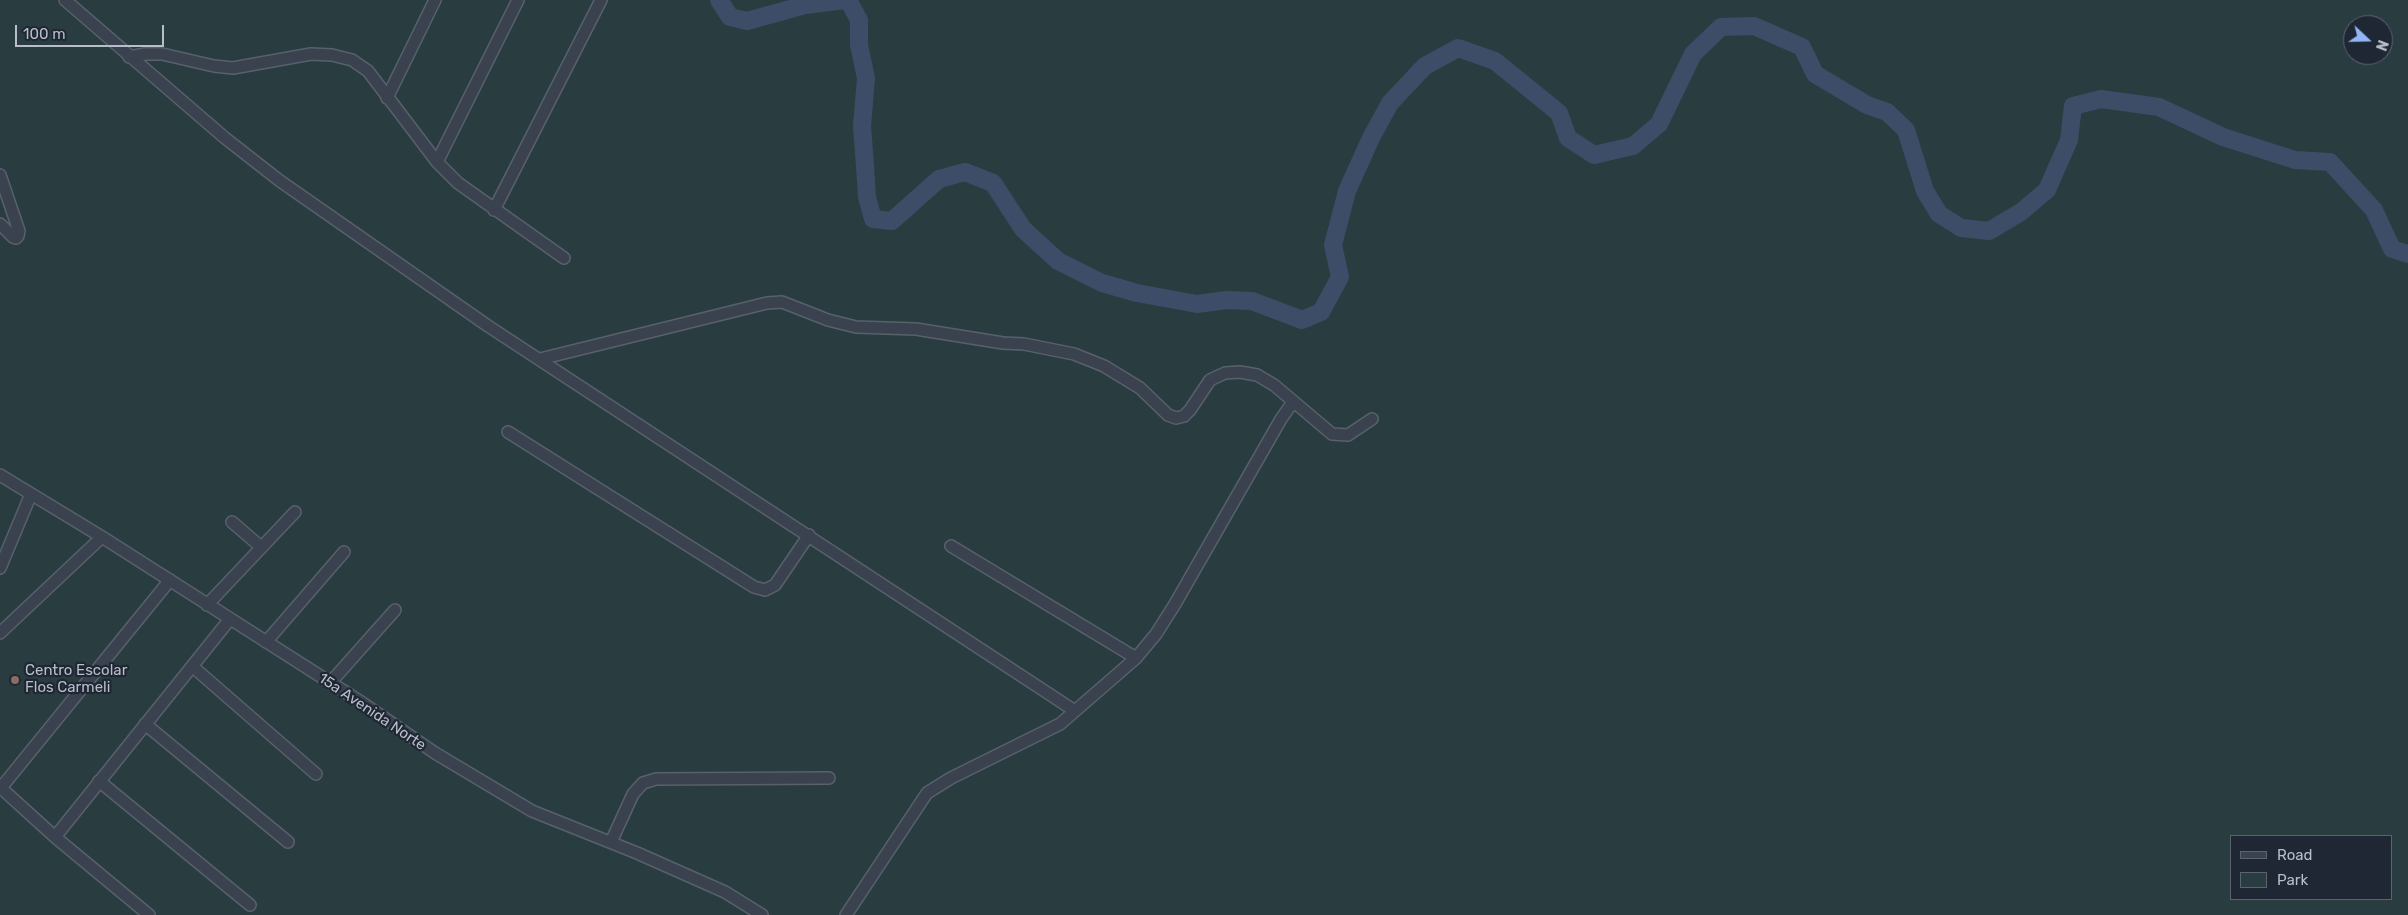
<!DOCTYPE html>
<style>
body{margin:0}
#map{position:relative;width:2408px;height:915px;overflow:hidden;background:#27303f;font-family:Rubik,sans-serif}
canvas{display:block}
.legend{position:absolute;left:2230px;top:835px;width:162px;height:65px;box-sizing:border-box;background:#1f2734;border:1px solid #5c6370;margin:0;padding:6px 9px;list-style:none;font-size:15px;color:#b7bec9}
.legend li{display:flex;align-items:center;gap:10px;height:25px}
.legend b{width:25px;border:1px solid #5c6370}
.north{position:absolute;left:2343px;top:15px;width:50px;height:50px;box-sizing:border-box;background:#1f2734;border:1px solid #5c6370;border-radius:50%;rotate:111deg;font-size:14px;font-weight:700;line-height:20px;text-align:center;color:#b7bec9}
.north::after{content:'';display:block;margin:auto;width:18px;height:22px;background:#92b5f3;clip-path:polygon(50% 0,100% 100%,50% 72%,0 100%)}
.scale{position:absolute;left:15px;top:25px;width:149px;height:22px;box-sizing:border-box;border:2px solid #b7bec9;border-top:0;padding-left:6px;font-size:15px;line-height:18px;white-space:nowrap;color:#b7bec9;-webkit-text-stroke:4px #1f2734;paint-order:stroke}
</style>
<div id="map">
<canvas width="2408" height="915"></canvas>
<ul class="legend">
<li><b style="height:6px;background:#3b424f"></b>Road</li>
<li><b style="height:14px;background:#293d40"></b>Park</li>
</ul>
<div class="north">N</div>
<div class="scale">100 m</div>
</div>
<script>
const ctx = document.querySelector('canvas').getContext('2d');
ctx.lineJoin = 'round';
function fillPath(path, color) {
  ctx.fillStyle = color;
  ctx.fill(path, 'evenodd');
}
function poly(rows) {
  const path = new Path2D();
  for (const r of rows) {
    path.moveTo(r[0], r[1]);
    for (let i = 2; i < r.length; i += 2) path.lineTo(r[i], r[i + 1]);
  }
  return path;
}
function stroke(path, color, width, dash) {
  ctx.strokeStyle = color;
  ctx.lineWidth = width;
  ctx.lineCap = dash ? 'butt' : 'round';
  ctx.setLineDash(dash || []);
  ctx.stroke(path);
}
function label(font, color, halo, rows, align = 'center') {
  ctx.font = font + ' Rubik,sans-serif';
  ctx.lineWidth = 4.5;
  ctx.setLineDash([]);
  ctx.textBaseline = 'middle';
  ctx.strokeStyle = halo;
  ctx.fillStyle = color;
  for (const [text, x, y, turn = 0] of rows) {
    ctx.save();
    ctx.translate(x, y);
    ctx.rotate((+turn || 0) * Math.PI / 180);
    ctx.textAlign = isNaN(turn) ? turn : align;
    if (halo) ctx.strokeText(text, 0, 0);
    ctx.fillText(text, 0, 0);
    ctx.restore();
  }
}
fillPath(poly([
 [0,0,2408,0,2408,915,0,915],
 [2353,25,2383,25,2383,55,2353,55],
 [2232,836,2392,836,2392,899,2232,899]
]), '#293d40');
stroke(poly([
 [719,0,730,17,747,21,805,5,845,0],
 [848,0,859,20,859,45,866,78,862,126,865,166,867,197,873,219,892,221,939,179,965,172,993,183,1023,229,1058,261,1102,283,1137,293,1197,304,1227,300,1252,301,1302,320,1321,312,1340,277,1333,245,1347,191,1371,138,1390,103,1425,66,1458,48,1495,61,1559,113,1568,138,1594,155,1633,146,1659,124,1693,54,1721,27,1754,26,1802,47,1815,74,1867,105,1887,112,1906,130,1925,191,1939,214,1961,228,1989,231,2021,212,2047,190,2069,140,2073,106,2101,99,2159,107,2223,137,2295,160,2330,162,2374,210,2392,249,2408,254]
]), '#3d4d67', 18);
const minor = poly([
 [65,0,225,138,280,181,488,326,1075,711],
 [129,57,145,54,162,54,214,66,233,68,311,54,332,55,352,60,368,71,437,162,458,183,564,258],
 [387,98,435,0],
 [437,162,518,0],
 [0,175,19,231,18,236,16,238,13,237,0,224],
 [494,210,601,0],
 [540,359,767,303,782,302,828,320,856,327,916,329,1003,343,1024,344,1074,354,1104,366,1140,388,1168,415,1176,418,1184,416,1190,410,1210,380,1225,373,1240,372,1257,375,1274,385,1332,434,1348,435,1372,419],
 [508,432,754,587,765,590,775,585,809,535],
 [0,475,102,537,364,704,435,753,532,811,637,853,725,892,762,915],
 [232,522,261,547],
 [951,546,1136,658],
 [0,568,31,494],
 [207,605,295,512],
 [0,633,102,537],
 [266,642,344,552],
 [192,666,316,774],
 [330,683,395,610],
 [145,724,288,842],
 [99,781,250,905],
 [1,788,55,837,149,915],
 [0,789,170,580],
 [55,837,230,619],
 [611,842,633,794,643,783,656,779,829,778],
 [846,915,927,793,951,778,1060,724,1136,658,1156,634,1175,604,1281,419,1293,402]
]);
stroke(minor, '#58606c', 14);
stroke(minor, '#3b424f', 11);
for (const [x, y, r, color] of [
 [15,680,5,"#8d6e63"]
]) {
  const dot = new Path2D();
  dot.arc(x, y, r, 0, 2 * Math.PI);
  ctx.fillStyle = color;
  ctx.fill(dot);
  stroke(dot, '#1f2734', 2);
}
label('15px', '#b7bec9', '#1f2734', [
 ["Centro Escolar",25,671],
 ["Flos Carmeli",25,688]
], 'left');
label('15px', '#b7bec9', '#1f2734', [
 ["15a Avenida Norte",372,712,34]
]);
</script>
